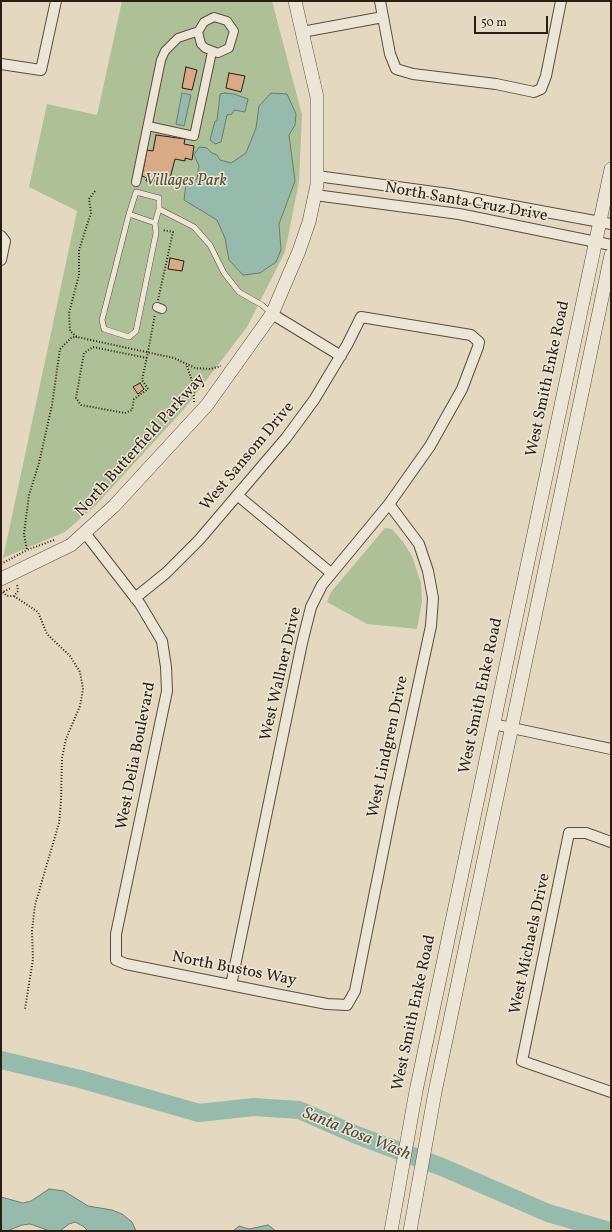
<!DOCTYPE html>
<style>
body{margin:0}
#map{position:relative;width:612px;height:1232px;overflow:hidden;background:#e4d9c0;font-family:Vollkorn,serif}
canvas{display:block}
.frame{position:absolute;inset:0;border:2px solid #2b1e11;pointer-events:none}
.scale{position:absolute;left:474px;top:16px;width:74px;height:18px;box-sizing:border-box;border:2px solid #2b1e11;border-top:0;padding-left:5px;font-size:12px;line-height:14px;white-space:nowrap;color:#2b1e11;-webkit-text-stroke:3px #ede6d6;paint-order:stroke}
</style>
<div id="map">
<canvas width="612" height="1232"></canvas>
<div class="frame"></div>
<div class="scale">50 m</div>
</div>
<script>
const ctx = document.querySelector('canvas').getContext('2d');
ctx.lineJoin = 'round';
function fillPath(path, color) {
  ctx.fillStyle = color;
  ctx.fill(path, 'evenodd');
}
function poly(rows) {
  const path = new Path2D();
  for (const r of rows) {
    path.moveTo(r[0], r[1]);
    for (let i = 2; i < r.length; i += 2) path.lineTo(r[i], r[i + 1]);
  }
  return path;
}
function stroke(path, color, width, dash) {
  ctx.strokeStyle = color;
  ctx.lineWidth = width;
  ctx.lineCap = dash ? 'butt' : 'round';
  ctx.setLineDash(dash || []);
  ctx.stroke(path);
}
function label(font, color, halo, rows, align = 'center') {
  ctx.font = font + ' Vollkorn,serif';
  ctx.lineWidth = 3;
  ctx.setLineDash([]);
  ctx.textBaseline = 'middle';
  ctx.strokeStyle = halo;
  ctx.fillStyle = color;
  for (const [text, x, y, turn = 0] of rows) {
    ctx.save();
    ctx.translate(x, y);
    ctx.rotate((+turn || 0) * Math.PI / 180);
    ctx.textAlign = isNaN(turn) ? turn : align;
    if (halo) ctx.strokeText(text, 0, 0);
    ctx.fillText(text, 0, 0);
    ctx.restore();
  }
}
fillPath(poly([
 [122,1,272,1,302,115,299,182,285,252,247,327,185,408,96,505,65,532,3,558,77,211,29,187,47,104,97,115],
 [385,528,392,529,403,542,412,556,421,583,422,602,417,629,367,624,327,602,331,592]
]), '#aec097');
const water = poly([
 [182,93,191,95,184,126,176,124,182,93],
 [225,93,234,94,248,99,245,112,234,110,232,114,227,115,221,142,215,144,210,140,215,121,217,121,220,94,225,93],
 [271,93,287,94,296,114,295,125,289,135,295,181,279,224,281,250,276,262,260,273,243,275,229,260,225,238,217,220,184,200,186,184,197,179,199,166,194,155,199,147,207,148,212,153,217,155,220,160,231,163,246,153,256,128,259,106,271,93],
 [49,1189,64,1191,88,1206,112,1210,122,1214,132,1222,136,1231,88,1231,83,1226,75,1222,69,1224,60,1231,50,1231,30,1224,22,1225,7,1231,1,1231,1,1197,23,1203,31,1201,49,1189],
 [268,1225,276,1231,233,1231,239,1226,249,1229,268,1225]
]);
fillPath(water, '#96bbad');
stroke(water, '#6b7c6f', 1);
stroke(poly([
 [1,1060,80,1079,199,1113,254,1107,299,1110,354,1134,442,1167,548,1213,610,1231]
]), '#96bbad', 18);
const building = poly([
 [186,67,197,70,192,90,182,88,186,67],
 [229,73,245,76,241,92,226,88,229,73],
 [156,135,185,139,184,144,194,146,192,160,185,158,185,161,175,159,169,182,155,179,154,182,146,181,147,178,142,176,147,150,153,151,156,135],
 [170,258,184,261,182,271,168,269,170,258],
 [140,383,144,389,138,394,133,387,140,383]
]);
fillPath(building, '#d8aa87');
stroke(building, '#2b1e11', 1);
const service = poly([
 [159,209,155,223,129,214,136,192,159,198,159,209,194,227,210,245,224,273,239,292,262,305,271,313],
 [129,214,102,320,104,329,129,337,136,331,156,233,155,223]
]);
const pedestrian = poly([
 [148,126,194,136,212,52],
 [136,182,161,60,165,51,178,38,196,32,198,32,201,44,205,48,218,53,229,48,234,31,227,21,214,17,204,22,198,32],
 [157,307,162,309]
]);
const minor = poly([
 [380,1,390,54,396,69,413,74,496,84,534,92,541,89,546,76,561,1],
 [302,32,383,17],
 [1,64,41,70,56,1],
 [317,176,449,194,611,224],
 [315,195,459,214,611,245],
 [1,236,5,241,1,260],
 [272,314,341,356],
 [237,495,331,573],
 [85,533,140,604,162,641,166,667,167,691,116,934,116,960,126,964,270,993,327,1004,347,1005,355,991,393,802,431,626,433,598,428,571,419,544,389,504],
 [135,598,166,573,199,540,286,438,314,400,347,345,361,317,471,335,479,342,478,347,462,389,430,446,389,504,322,585,311,607,302,643,231,985],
 [493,724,611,749],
 [611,842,586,833,569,833,522,1061,611,1092]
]);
const tertiary = poly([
 [1,579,71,545,114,506,207,405,272,314,299,251,309,222,317,185,317,97,295,1],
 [391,1231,416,1091,611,169],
 [410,1231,435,1092,611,255]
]);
stroke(service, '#594d3d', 6);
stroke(pedestrian, '#594d3d', 10);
stroke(minor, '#594d3d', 12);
stroke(tertiary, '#594d3d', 14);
stroke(poly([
 [95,191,89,199,91,213,79,250,79,275,69,313,70,331,77,337,174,358,195,368,210,369,221,366],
 [158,300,173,232,162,230],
 [147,358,93,347,84,353,76,398,81,405,125,413,132,410,134,399,148,389,142,380,148,352,155,314],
 [187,366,193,384,194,402],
 [54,540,27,550,24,534,29,495,39,463,52,405,60,349,72,337,77,337],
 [1,564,27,550],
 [3,592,7,596,14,596,18,591,17,584],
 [1,593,11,588],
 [14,596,38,612,47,634,70,656,80,672,83,689,80,706,66,739,62,758,61,801,59,823,35,905,32,931,33,959,25,1009]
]), '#2b1e11', 2, [1, 2]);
stroke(service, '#ede6d6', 5);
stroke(pedestrian, '#ede6d6', 8);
stroke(minor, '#ede6d6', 10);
stroke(tertiary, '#ede6d6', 13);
label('italic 16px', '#524f39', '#ede6d6', [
 ["Villages Park",186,182]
]);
label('16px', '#2b1e11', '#ede6d6', [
 ["North Santa Cruz Drive",466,203,10],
 ["West Smith Enke Road",549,379,-78],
 ["North Butterfield Parkway",141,446,-48],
 ["West Sansom Drive",248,457,-50],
 ["West Wallner Drive",282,674,-77],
 ["West Smith Enke Road",482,696,-78],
 ["West Lindgren Drive",389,747,-78],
 ["West Delia Boulevard",137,756,-79],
 ["West Michaels Drive",531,944,-78],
 ["North Bustos Way",234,970,11],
 ["West Smith Enke Road",415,1013,-78]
]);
label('italic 17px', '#4b4d40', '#ede6d6', [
 ["Santa Rosa Wash",356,1135,22]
]);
</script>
